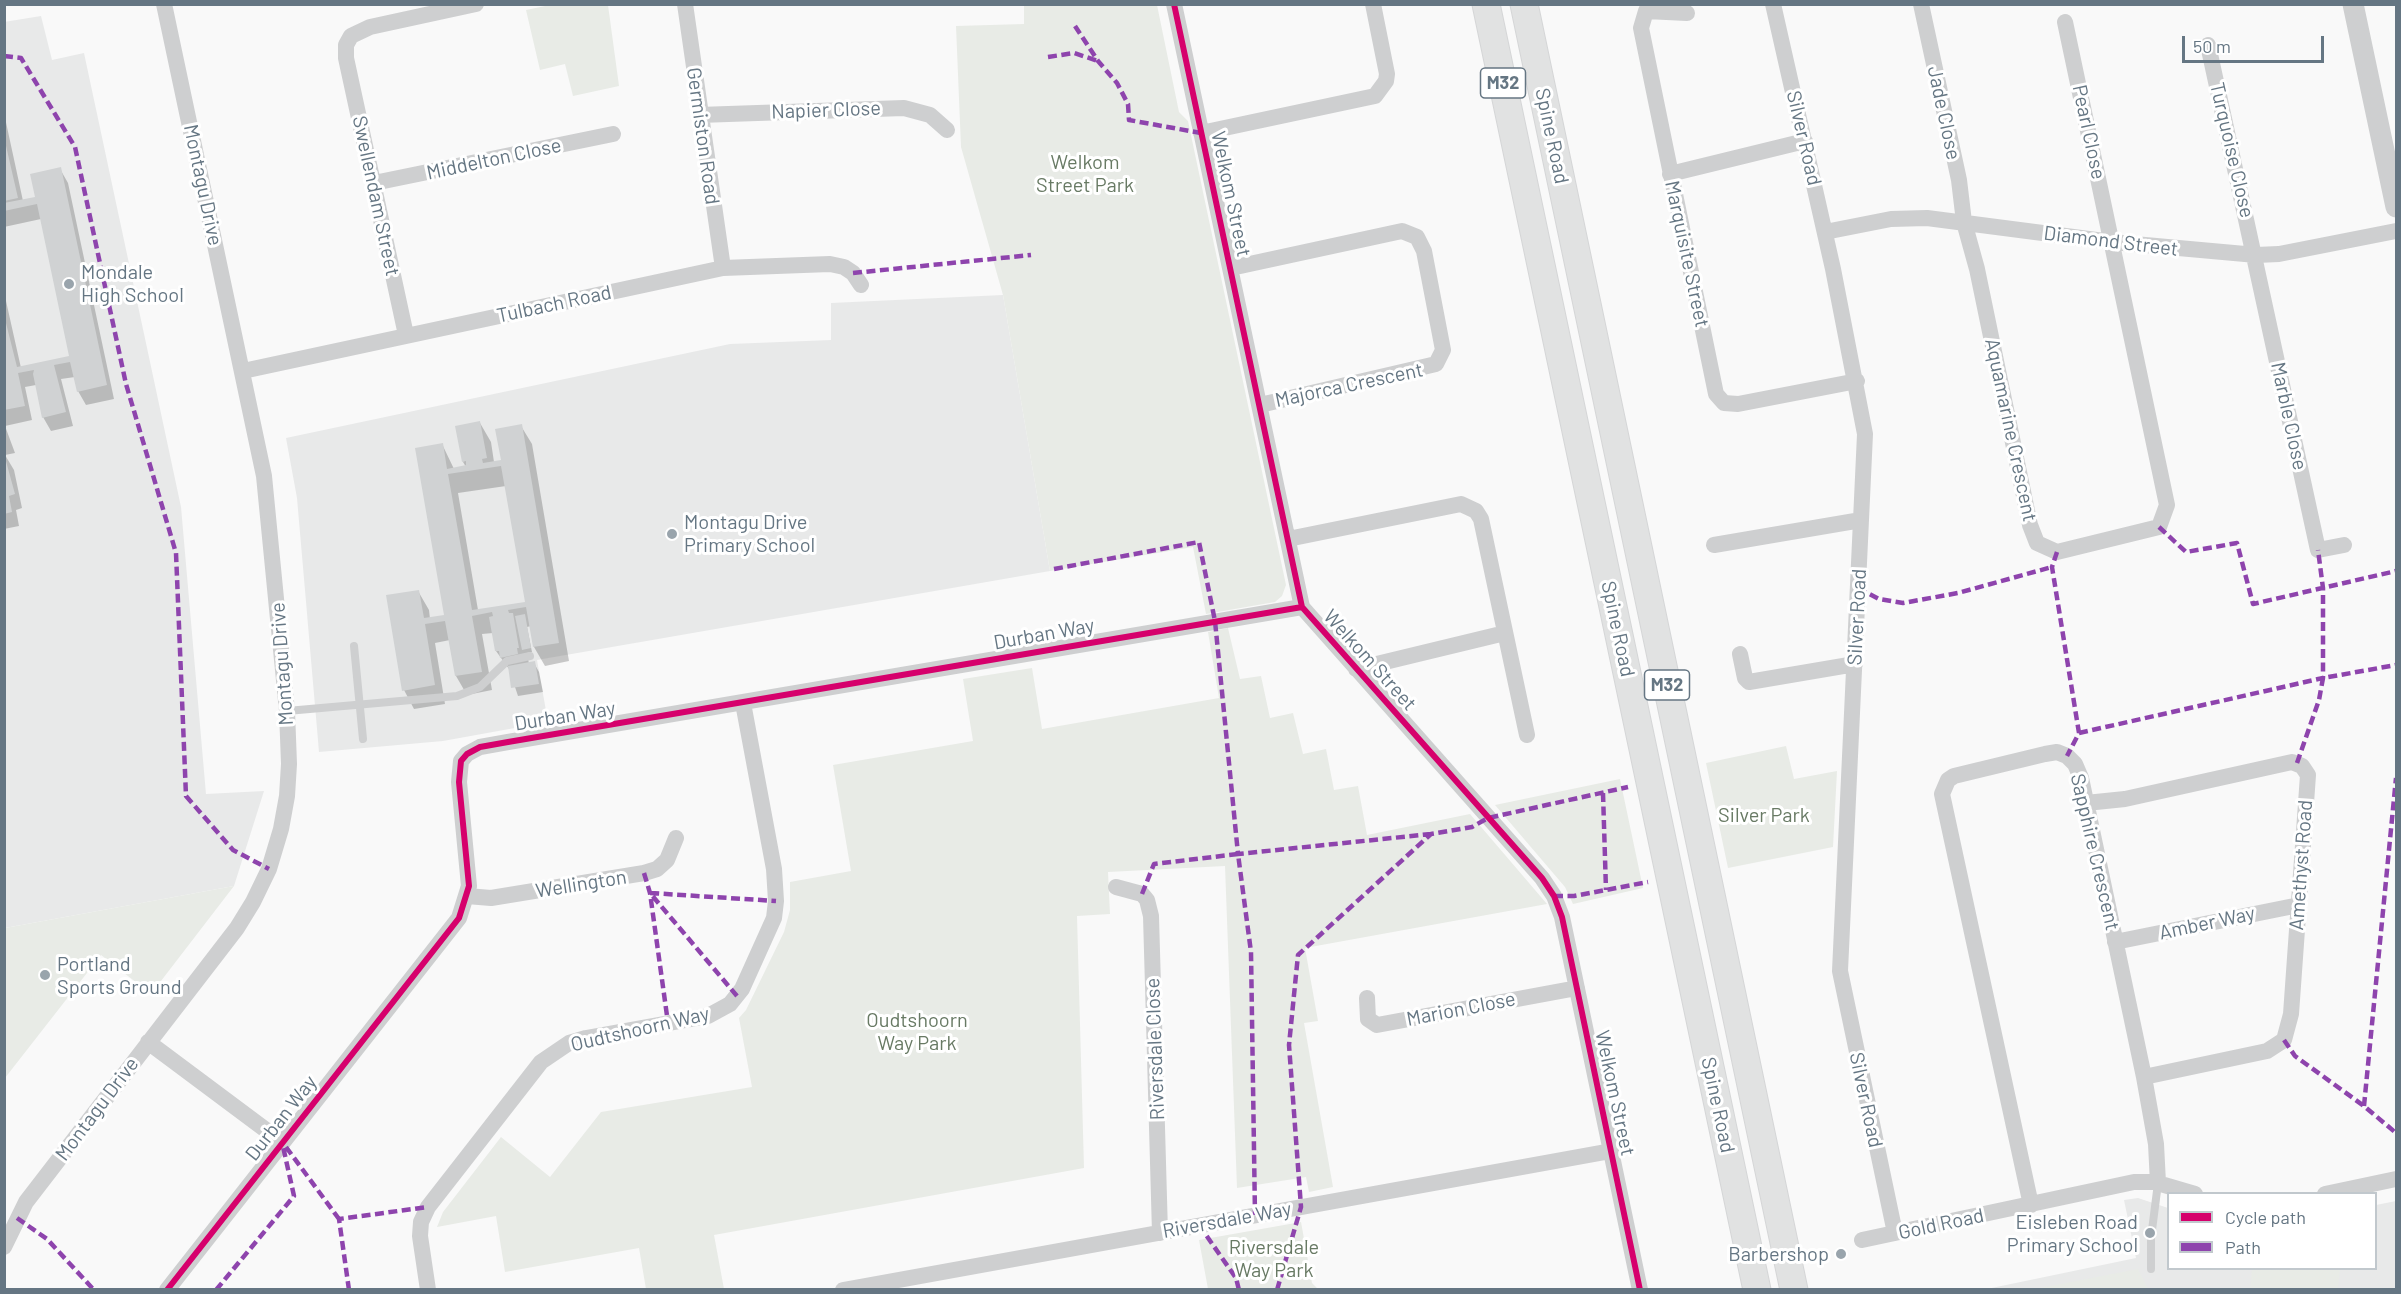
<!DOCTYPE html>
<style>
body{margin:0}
#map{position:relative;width:2401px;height:1294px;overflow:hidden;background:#f9f9f9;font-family:Barlow,sans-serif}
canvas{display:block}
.frame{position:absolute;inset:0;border:6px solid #657683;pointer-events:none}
.legend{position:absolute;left:2167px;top:1192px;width:210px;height:78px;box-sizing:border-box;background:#fff;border:2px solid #c1c8cd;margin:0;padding:8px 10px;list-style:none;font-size:18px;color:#657683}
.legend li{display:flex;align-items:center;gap:12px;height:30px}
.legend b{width:30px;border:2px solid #c1c8cd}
.scale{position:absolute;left:2182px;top:36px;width:142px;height:27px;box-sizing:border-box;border:3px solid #657683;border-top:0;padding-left:8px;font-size:18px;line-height:21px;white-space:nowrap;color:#657683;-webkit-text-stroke:4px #fff;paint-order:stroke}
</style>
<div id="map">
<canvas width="2401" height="1294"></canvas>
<div class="frame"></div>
<ul class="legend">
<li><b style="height:8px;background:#d6006c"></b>Cycle path</li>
<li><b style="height:8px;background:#8e44ad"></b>Path</li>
</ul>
<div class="scale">50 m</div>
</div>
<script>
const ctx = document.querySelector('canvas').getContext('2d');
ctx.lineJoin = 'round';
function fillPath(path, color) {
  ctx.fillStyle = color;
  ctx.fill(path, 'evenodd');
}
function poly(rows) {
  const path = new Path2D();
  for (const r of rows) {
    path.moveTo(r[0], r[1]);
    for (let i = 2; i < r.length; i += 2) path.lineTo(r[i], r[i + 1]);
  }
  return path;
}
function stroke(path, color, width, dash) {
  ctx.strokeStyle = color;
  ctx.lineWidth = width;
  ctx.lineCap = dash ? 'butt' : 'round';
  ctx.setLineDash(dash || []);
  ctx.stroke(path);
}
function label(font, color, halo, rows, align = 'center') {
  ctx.font = font + ' Barlow,sans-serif';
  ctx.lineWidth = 6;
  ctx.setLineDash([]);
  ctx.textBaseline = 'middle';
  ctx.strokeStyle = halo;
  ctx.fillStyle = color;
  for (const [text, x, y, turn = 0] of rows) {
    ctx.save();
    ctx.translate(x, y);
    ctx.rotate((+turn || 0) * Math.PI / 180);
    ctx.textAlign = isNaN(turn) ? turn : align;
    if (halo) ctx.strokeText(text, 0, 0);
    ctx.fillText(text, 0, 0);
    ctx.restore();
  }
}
fillPath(poly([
 [41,16,52,60,84,53,181,507,206,794,264,791,234,886,5,928,4,22],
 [1003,295,1050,571,537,660,548,722,443,741,319,752,297,498,286,438,730,344,831,340,831,303],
 [2138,1198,2168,1208,2168,1268,2376,1268,2376,1205,2396,1201,2396,1289,1982,1290,2136,1258,2124,1200]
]), '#e8e9e9');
fillPath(poly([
 [550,5,608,5,619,86,573,96,565,64,540,70,526,10],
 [1024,5,1157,5,1179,112,1188,121,1286,585,1282,596,1275,602,1206,614,1193,547,1050,571,1003,295,961,147,956,26,1024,24],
 [1228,628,1240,679,1261,676,1270,718,1293,713,1303,754,1326,749,1334,790,1358,786,1367,835,1470,814,1547,904,1305,948,1318,1021,1304,1023,1333,1187,1309,1192,1306,1177,1237,1188,1225,866,1108,872,1110,914,1077,916,1084,1168,714,1235,724,1289,646,1289,639,1248,505,1272,496,1216,437,1227,443,1212,501,1137,550,1177,601,1112,752,1087,739,1018,746,1010,784,932,790,910,790,882,851,871,833,765,973,741,963,679,1032,668,1042,729,1219,698,1208,632],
 [1786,746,1794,779,1837,771,1833,847,1728,868,1706,763],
 [1620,779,1643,888,1573,904,1565,887,1495,805],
 [234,886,151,994,101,955,5,1078,5,928],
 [1301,1222,1312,1283,1318,1289,1208,1289,1199,1240],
 [2138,1269,2148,1289,2035,1289],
 [2252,1269,2340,1269,2338,1289,2250,1289]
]), '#e8ebe6');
fillPath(poly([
 [4,113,23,201,37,198,60,169,68,183,114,399,86,405,78,391,75,377,61,379,73,426,51,431,43,417,36,385,25,387,32,420,5,426,15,453,5,455,14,470,22,508,16,510,19,526,4,529,4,292,21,368,71,357,41,219,4,227],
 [480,423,491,442,494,462,502,461,521,426,532,444,569,661,545,666,534,647,531,626,527,627,532,652,527,653,529,664,534,663,539,672,543,692,518,696,509,669,496,651,493,633,482,634,492,690,467,695,456,676,450,640,435,643,445,704,414,709,404,690,418,591,429,610,430,619,445,616,442,444,454,469,466,467,463,462],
 [506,486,527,603,478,610,458,493],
 [2180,1288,2205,1290,2180,1290]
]), '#0003');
fillPath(poly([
 [4,137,18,198,4,201],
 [61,167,107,385,77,392,70,362,54,365,66,412,42,418,33,374,34,370,18,373,25,406,4,410,4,315,17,367,69,356,37,204,4,211,4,203,35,197,30,174],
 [480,421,487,458,482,459,483,463,501,460,495,429,522,424,559,643,533,647,526,607,508,610,509,613,513,613,519,648,517,648,518,654,500,658,499,651,495,651,489,617,493,616,492,612,472,616,482,672,455,676,445,621,425,624,435,685,402,691,386,595,419,590,424,618,444,615,415,448,443,443,447,469,466,465,466,461,462,462,455,426],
 [501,466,525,602,472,610,448,474],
 [4,454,15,494,9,496,12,512,4,514],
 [525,614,531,648,522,650,515,616],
 [535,661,539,684,511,688,508,666]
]), '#d0d2d3');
const primary = poly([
 [1486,4,1757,1290],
 [1524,4,1794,1290]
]);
stroke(primary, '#d5d6d7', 29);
stroke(poly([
 [354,646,363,739],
 [287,711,457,696,480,687,507,661,530,656],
 [2151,1269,2151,1238,2158,1183]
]), '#cecfd0', 8);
stroke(poly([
 [685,4,723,268],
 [1174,4,1302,607,1542,878,1554,896,1562,917,1640,1290],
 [1773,4,1833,269,1865,434,1840,971,1895,1233],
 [1921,4,1959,180,1964,222,1977,269,2030,525,2037,543,2057,552,2159,527,2167,505,2065,22],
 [1687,13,1646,11,1641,28,1716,394,1724,403,1738,404,1857,381],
 [2208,45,2318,550,2344,545],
 [699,115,904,108,930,115,947,130],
 [1201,133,1375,96,1386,81,1387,74,1373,4],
 [1670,174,1805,141],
 [374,183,613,134],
 [1825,232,1891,219,1927,218,2112,242,2256,255,2279,254,2396,231],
 [1231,268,1402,231,1417,237,1424,251,1443,350,1436,364,1260,405],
 [406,335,346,58,346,45,351,36,370,27,476,4],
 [243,371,723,268,830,264,844,267,853,273,861,285],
 [1288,539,1461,504,1476,511,1481,519,1527,735],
 [1714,545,1861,520],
 [1740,654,1745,678,1749,682,1855,664],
 [1356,669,1505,633],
 [2086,803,2125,799,2292,762,2302,766,2308,775,2291,1014,2284,1040,2267,1051,2144,1077],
 [1116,887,1142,894,1147,900,1151,916,1160,1233],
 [467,896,491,898,644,873,657,869,667,860,676,838],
 [2115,942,2299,905],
 [1367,998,1368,1019,1377,1025,1577,988],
 [148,1042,282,1142],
 [2325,1194,2396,1179],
 [2031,1205,1942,794,1948,780,1954,776,2045,754,2057,752,2067,756,2075,764,2081,778,2144,1077,2156,1144,2158,1183],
 [1862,1240,2134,1182,2154,1182,2195,1194],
 [4,1247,26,1202,237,928,253,902,269,869,281,829,287,796,289,764,287,711,264,476,164,4],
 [167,1290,459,918,469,886,459,782,461,761,467,754,480,747,508,742,1302,607],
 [428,1290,420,1236,421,1222,428,1207,541,1062,569,1043,586,1038,708,1016,730,1004,742,989,774,918,776,901,774,869,743,703],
 [843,1290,1611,1151]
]), '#cecfd0', 16);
stroke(poly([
 [2353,4,2396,207]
]), '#cecfd0', 21);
stroke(primary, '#e1e2e2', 27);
stroke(poly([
 [1075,26,1098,61,1117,83,1128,104,1129,120,1201,133],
 [4,56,21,58,75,147,126,384,176,553,186,796,233,850,269,869],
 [1048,57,1074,53,1098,61],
 [853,273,1031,255],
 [2159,527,2186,552,2237,543,2253,604,2396,571],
 [2057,552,2052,567,2079,733,2067,756],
 [1054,569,1199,542,1215,621,1238,854,1431,834],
 [1858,588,1879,599,1903,603,1958,593,2052,567],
 [2079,733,2323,678,2323,588,2318,550],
 [2297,763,2319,700,2323,678,2396,665],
 [1603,793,1606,890],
 [644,873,650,893,668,1023],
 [1142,894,1154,864,1238,854,1251,952,1255,1215],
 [1554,896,1574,896,1648,882],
 [737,996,650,893,776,901],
 [2284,1040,2295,1056,2364,1106,2396,1133],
 [2364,1106,2396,778],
 [286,1147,339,1219],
 [17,1218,47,1239,94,1290],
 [1199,1225,1236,1278,1239,1290],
 [216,1290,294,1196,282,1142],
 [349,1290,339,1219,428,1207],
 [1277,1290,1301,1207,1289,1045,1298,955,1431,834,1472,827,1488,818,1628,787]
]), '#8e44ad', 4.5, [9, 4.5]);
stroke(poly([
 [1174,4,1302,607,1542,878,1554,896,1562,917,1640,1290],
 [167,1290,459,918,469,886,459,782,461,761,467,754,480,747,508,742,1302,607]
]), '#d6006c', 6);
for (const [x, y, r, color] of [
 [69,284,6,"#99a4ac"],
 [672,534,6,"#99a4ac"],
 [45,975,6,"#99a4ac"],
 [2150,1233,6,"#99a4ac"],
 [1841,1254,6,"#99a4ac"]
]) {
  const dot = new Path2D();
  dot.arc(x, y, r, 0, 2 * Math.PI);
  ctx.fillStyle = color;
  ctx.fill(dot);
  stroke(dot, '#fff', 2);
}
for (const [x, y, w] of [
 [1503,83,45],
 [1667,685,45]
]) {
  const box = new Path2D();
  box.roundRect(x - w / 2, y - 15, w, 30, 4.5);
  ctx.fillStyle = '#fff';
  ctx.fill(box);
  stroke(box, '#657683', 1.5);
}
label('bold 18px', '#657683', null, [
 ["M32",1503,83],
 ["M32",1667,685]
]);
label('20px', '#657683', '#fff', [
 ["Napier Close",826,110,-2],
 ["Jade Close",1944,113,78],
 ["Pearl Close",2089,132,78],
 ["Germiston Road",703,136,82],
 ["Spine Road",1552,136,78],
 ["Silver Road",1804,138,77],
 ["Turquoise Close",2232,150,77],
 ["Middelton Close",494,159,-12],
 ["Montagu Drive",203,185,78],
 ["Welkom Street",1231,194,78],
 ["Swellendam Street",376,196,78],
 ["Diamond Street",2111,241,7],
 ["Marquisite Street",1687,254,78],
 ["Tulbach Road",554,304,-12],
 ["Majorca Crescent",1349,385,-12],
 ["Marble Close",2289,416,78],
 ["Aquamarine Crescent",2011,430,78],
 ["Silver Road",1857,617,-87],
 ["Spine Road",1618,629,78],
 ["Durban Way",1044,634,-10],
 ["Welkom Street",1370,660,48],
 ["Montagu Drive",282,664,-94],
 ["Durban Way",565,716,-9],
 ["Sapphire Crescent",2095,852,77],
 ["Amethyst Road",2301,865,-86],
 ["Wellington",581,884,-9],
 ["Amber Way",2207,923,-12],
 ["Marion Close",1461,1009,-11],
 ["Oudtshoorn Way",640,1029,-13],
 ["Riversdale Close",1155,1049,-92],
 ["Welkom Street",1615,1093,78],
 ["Silver Road",1866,1100,78],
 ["Spine Road",1718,1105,78],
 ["Montagu Drive",97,1109,-53],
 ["Durban Way",281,1118,-52],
 ["Riversdale Way",1227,1220,-10],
 ["Gold Road",1941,1224,-12]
]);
label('20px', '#687a64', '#fff', [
 ["Welkom",1085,162],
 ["Street Park",1085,185],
 ["Silver Park",1764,815],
 ["Oudtshoorn",917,1020],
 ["Way Park",917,1043],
 ["Riversdale",1274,1247],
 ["Way Park",1274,1270]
]);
label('20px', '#657683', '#fff', [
 ["Mondale",81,272],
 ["High School",81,295],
 ["Montagu Drive",684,522],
 ["Primary School",684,545],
 ["Portland",57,964],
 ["Sports Ground",57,987],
 ["Eisleben Road",2138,1222,"right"],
 ["Primary School",2138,1245,"right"],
 ["Barbershop",1829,1254,"right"]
], 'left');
</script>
